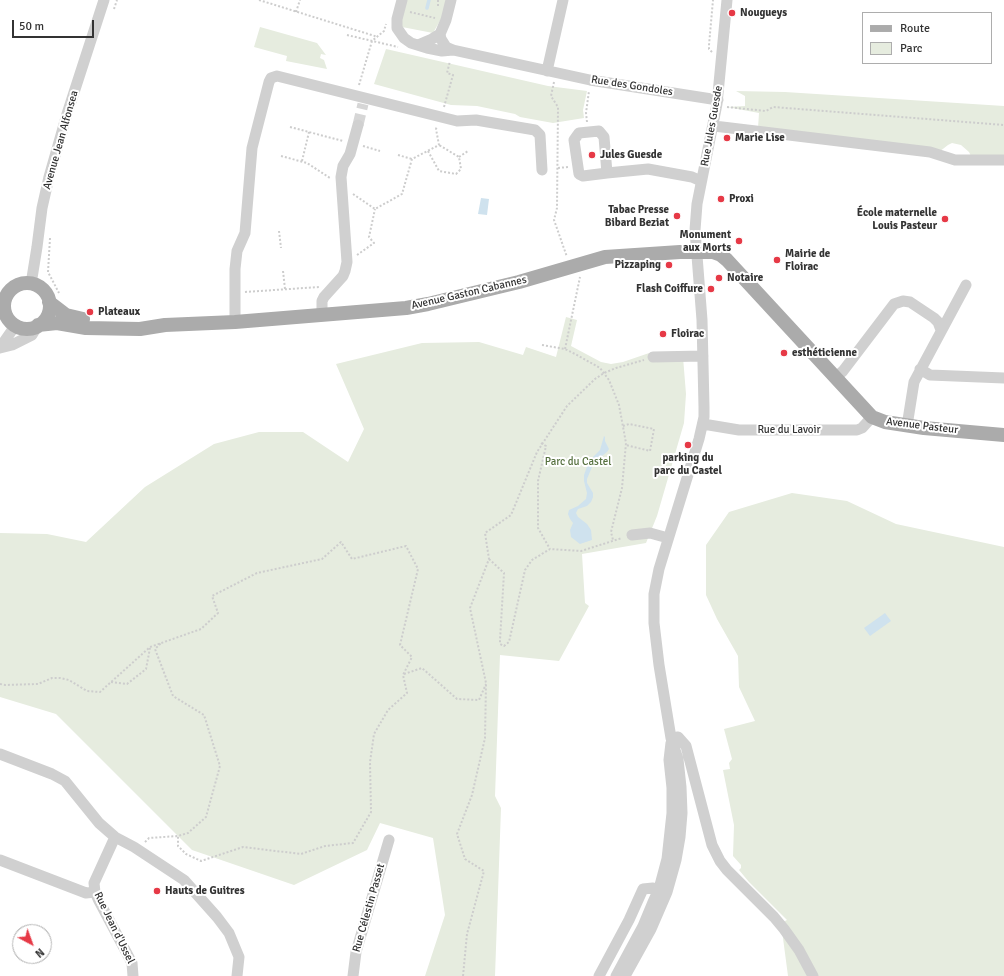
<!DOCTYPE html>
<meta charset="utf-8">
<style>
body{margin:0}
#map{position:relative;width:1004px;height:976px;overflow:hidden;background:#fff;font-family:Signika,sans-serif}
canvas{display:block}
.legend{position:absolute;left:862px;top:12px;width:130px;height:52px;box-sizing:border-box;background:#fff;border:1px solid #adadad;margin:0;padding:5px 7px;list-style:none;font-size:12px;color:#333}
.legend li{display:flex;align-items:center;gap:8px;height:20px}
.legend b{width:20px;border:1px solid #adadad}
.north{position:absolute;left:12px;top:924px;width:40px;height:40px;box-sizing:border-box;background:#fff;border:1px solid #adadad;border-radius:50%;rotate:139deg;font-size:11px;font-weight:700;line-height:16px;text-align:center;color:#333}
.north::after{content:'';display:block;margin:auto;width:14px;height:18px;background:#e63946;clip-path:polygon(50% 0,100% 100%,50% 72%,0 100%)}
.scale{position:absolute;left:12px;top:20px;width:82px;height:18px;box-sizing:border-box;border:2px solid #333;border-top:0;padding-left:5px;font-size:12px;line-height:14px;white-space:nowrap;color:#333;-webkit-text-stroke:3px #fff;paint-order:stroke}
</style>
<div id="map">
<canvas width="1004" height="976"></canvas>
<ul class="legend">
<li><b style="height:5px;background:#ababab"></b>Route</li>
<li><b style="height:11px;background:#e6ecdf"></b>Parc</li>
</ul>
<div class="north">N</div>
<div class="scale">50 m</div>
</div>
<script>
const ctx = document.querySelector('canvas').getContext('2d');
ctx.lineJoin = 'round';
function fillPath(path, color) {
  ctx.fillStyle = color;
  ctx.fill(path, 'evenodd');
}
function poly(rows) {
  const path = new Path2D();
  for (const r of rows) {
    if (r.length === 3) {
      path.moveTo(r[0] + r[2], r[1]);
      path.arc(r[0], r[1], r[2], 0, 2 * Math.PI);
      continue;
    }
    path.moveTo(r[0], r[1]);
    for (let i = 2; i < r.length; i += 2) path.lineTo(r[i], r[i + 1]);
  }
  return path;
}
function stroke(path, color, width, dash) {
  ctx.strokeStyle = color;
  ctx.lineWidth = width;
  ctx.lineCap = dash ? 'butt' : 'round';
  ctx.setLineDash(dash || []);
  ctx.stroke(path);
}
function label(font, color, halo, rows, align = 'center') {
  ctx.font = font + ' Signika,sans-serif';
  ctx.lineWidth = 4;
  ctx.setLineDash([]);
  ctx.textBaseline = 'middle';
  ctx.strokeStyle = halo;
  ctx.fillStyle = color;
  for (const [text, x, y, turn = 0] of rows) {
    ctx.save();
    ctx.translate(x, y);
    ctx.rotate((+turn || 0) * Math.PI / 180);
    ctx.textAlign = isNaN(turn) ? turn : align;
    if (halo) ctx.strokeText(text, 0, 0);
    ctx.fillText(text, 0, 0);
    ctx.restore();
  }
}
fillPath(poly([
 [406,0,449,0,441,19,433,33,402,27,401,19],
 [260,27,292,36,289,47,292,36,317,43,326,55,321,54,320,58,324,60,327,69,286,61,287,56,254,47],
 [386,49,548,86,587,91,583,110,584,118,553,123,520,117,515,114,477,106,451,105,374,84],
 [736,91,785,92,1004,106,1004,157,972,158,969,152,961,145,952,143,948,145,939,152,758,128,759,113,727,107,745,106,745,96],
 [566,317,577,320,571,346,601,362,611,364,623,362,652,352,683,357,686,394,684,423,657,516,646,543,582,554,585,603,589,606,559,661,500,655,495,796,501,808,495,976,425,976,445,915,433,838,380,823,367,850,294,885,192,850,56,714,0,697,0,533,47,534,86,542,145,487,214,444,259,432,303,432,348,462,364,429,336,364,422,343,479,342,523,355,526,347,556,357],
 [792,493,847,501,896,524,1004,547,1004,976,788,976,781,923,787,920,749,882,739,870,741,868,741,865,733,856,734,825,723,770,730,769,729,763,732,759,724,729,755,721,739,687,738,656,717,619,706,595,706,545,729,512]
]), '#e6ecdf');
fillPath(poly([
 [481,198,489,199,487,215,478,214],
 [604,436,605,437,605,441,609,449,607,452,594,462,587,479,587,483,593,493,593,497,591,502,587,506,578,509,576,513,578,517,587,524,591,530,592,540,580,544,571,537,570,530,573,523,570,519,568,514,569,510,578,506,586,499,587,493,584,481,584,475,589,461,600,450],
 [885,613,891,621,870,636,864,628]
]), '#cfe2ee');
stroke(poly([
 [427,8,429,0]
]), '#cfe2ee', 3.5);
stroke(poly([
 [358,125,363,104]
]), '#d6d6d6', 11, [11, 5.5]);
stroke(poly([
 [259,0,378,37],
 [438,6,438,0],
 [114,9,117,0],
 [296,12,300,0],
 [410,12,435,18],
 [347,35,398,47],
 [712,52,709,49,709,45,713,0],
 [554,82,551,96,558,107,557,208,554,220,567,257],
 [359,85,372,41,384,31,386,24],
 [444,107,453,75,447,73,450,61],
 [727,107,766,111,773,107,1004,125],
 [587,122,586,113,589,91],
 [290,127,343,141],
 [363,146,380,151],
 [428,151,439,171,456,174,461,169,459,157,439,145],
 [398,155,412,159],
 [281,156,307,163,330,178],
 [459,157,468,151],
 [302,161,309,132],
 [558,168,568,167],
 [353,194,375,209,402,194,412,159,439,145,436,129,437,126],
 [279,231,281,248],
 [50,238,48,272,59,293],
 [357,255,374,243,369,237,375,209],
 [283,271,285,289],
 [245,292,319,287],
 [542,345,565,349,577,355,600,368,609,380,619,405,626,443,622,488,611,532,613,540],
 [565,349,580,277],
 [623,426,629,424,654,429,650,451,626,445],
 [541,443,546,446,538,481,538,528,550,549],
 [489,559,504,573,500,640,500,644,504,646,509,642,525,570,532,560,550,549,581,551,622,538],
 [404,674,422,668,457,699,479,700,486,684],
 [111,682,127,684,146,669,150,648],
 [0,684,5,685,38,684,52,678,60,678,69,680,87,691,100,692,150,647,201,629,218,613,212,596,257,573,322,559,341,542,352,559,406,546,418,569,400,645,412,657,403,675,407,693,388,710,374,734,370,762,371,812,353,843,325,846,301,854,243,847,201,861,186,854,178,846,178,836],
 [145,842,149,838,178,836,188,833,206,817,220,766,204,715,173,696,155,649,161,643],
 [463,976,467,934,484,871,465,859,457,834,472,795,485,738,486,683,470,608,489,559,485,533,511,515,537,452,567,406,595,379,604,373,616,368,644,360]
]), '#cdcdcd', 2, [2, 2]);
stroke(poly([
 [402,0,397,19,397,28,404,38,411,43,427,48,442,51,453,50],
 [440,34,441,39,446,47,453,50,590,80,718,100],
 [418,45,432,39,440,34,446,20,451,0],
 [547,71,563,0],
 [714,126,930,152,955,160,1004,160],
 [607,173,583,176,579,174,574,140,579,133,599,131,604,137,607,173,648,169,692,177,701,181],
 [31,284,37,247,42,208,49,177,67,114,104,0],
 [322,315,322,301,324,297,343,276,345,271,347,262,341,177,343,166,350,154,358,125],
 [235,322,235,269,237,251,245,233,252,148,269,82,271,78,277,76,457,121,476,120,535,130,540,135,542,170],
 [0,346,4,342,15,326],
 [0,348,12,345,32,335,38,325],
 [653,357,703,356],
 [920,369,930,375,1004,378],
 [835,378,843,371,894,304,903,301,910,302,934,318,938,322,941,330],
 [703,424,739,430,857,430,862,428,872,417],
 [907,426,914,382,966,285],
 [632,535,650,533,668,538],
 [671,738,678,737,686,746,712,845,720,861,727,870,774,917,784,929,799,950,813,976],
 [0,754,52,774,65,781,99,823,115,837,134,847,184,880,217,917,229,933,239,957,237,976],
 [115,837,94,883,95,892,99,901,132,963,133,976],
 [0,860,86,893,95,892],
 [353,976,356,952,389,840],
 [599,976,629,920,643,889,653,888,664,891],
 [616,976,643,926,653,902,659,889,667,859,672,813,672,788,669,760,671,743],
 [625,976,651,929,667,892,676,860,680,837,682,813,681,787,678,759,671,738,659,665,654,623,654,594,659,569,699,439,704,417,704,407,702,320,695,230,697,204,717,104,727,0]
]), '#d0d0d0', 11);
stroke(poly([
 [27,306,23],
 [49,302,66,315,83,319],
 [38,325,57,323,86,328,140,329,165,325,235,322,406,308,428,304,519,282,605,257,680,252,713,252,721,255,727,260,872,417,885,422,924,428,1004,435]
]), '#ababab', 14);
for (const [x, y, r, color] of [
 [732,13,4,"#e63946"],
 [727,138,4,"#e63946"],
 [592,155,4,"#e63946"],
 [721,199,4,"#e63946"],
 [677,216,4,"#e63946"],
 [945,219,4,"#e63946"],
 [739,241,4,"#e63946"],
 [777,260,4,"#e63946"],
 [669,265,4,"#e63946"],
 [719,278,4,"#e63946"],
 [711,289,4,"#e63946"],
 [90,312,4,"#e63946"],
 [663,334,4,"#e63946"],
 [784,353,4,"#e63946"],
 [688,445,4,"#e63946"],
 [157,891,4,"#e63946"]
]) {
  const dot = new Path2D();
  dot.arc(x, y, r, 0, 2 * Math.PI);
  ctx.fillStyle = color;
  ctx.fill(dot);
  stroke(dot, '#fff', 1.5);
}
label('bold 11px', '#333', '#fff', [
 ["Nougueys",740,13],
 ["Marie Lise",735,138],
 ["Jules Guesde",600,155],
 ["Proxi",729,199],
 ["Tabac Presse",669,210,"right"],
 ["Bibard Beziat",669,223,"right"],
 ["École maternelle",937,213,"right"],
 ["Louis Pasteur",937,226,"right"],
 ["Monument",731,235,"right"],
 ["aux Morts",731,248,"right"],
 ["Mairie de",785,254],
 ["Floirac",785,267],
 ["Pizzaping",661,265,"right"],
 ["Notaire",727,278],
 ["Flash Coiffure",703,289,"right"],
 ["Plateaux",98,312],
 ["Floirac",671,334],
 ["esthéticienne",792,353],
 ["parking du",688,458,"center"],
 ["parc du Castel",688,471,"center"],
 ["Hauts de Guitres",165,891]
], 'left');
label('11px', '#333', '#fff', [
 ["Rue des Gondoles",632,86,9],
 ["Rue Jules Guesde",712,126,-80],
 ["Avenue Jean Alfonsea",61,140,-74],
 ["Avenue Gaston Cabannes",469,293,-13],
 ["Avenue Pasteur",922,426,7],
 ["Rue du Lavoir",789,430],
 ["Rue Célestin Passet",369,908,-74],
 ["Rue Jean d'Ussel",114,928,64]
]);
label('11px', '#56703f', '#fff', [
 ["Parc du Castel",578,462]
]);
</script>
